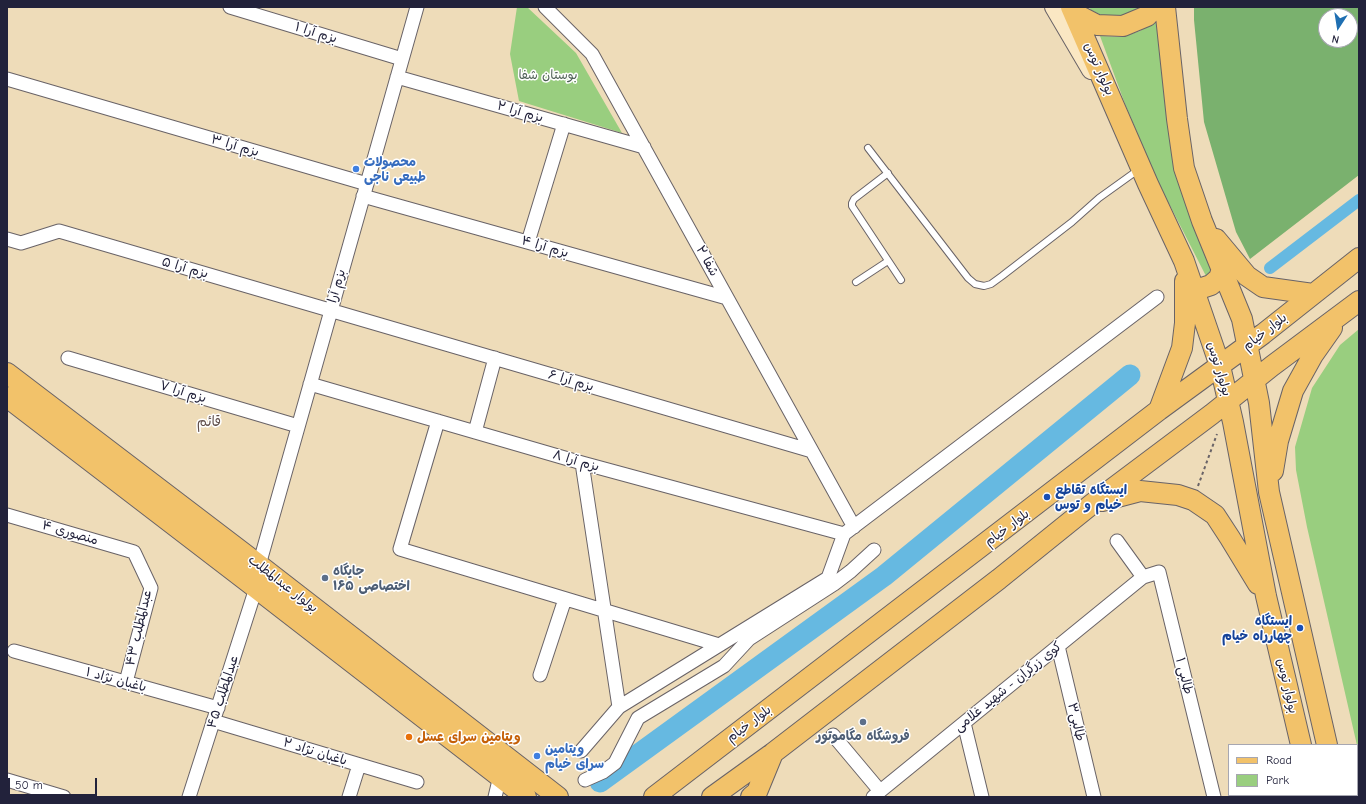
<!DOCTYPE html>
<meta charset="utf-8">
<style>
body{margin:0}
#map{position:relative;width:1366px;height:804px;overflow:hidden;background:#eedcb9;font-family:"Comic Neue",sans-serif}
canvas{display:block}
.frame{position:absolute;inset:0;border:8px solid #22223b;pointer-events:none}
.legend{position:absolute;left:1228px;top:744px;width:130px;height:52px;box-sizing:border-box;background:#fff;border:1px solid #a7a7b1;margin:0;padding:5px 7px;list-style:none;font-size:12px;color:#22223b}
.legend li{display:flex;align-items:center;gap:8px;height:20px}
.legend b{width:20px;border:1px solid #a7a7b1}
.north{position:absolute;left:1318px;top:8px;width:40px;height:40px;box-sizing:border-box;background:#fff;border:1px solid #a7a7b1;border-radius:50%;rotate:192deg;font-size:11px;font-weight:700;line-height:16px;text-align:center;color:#22223b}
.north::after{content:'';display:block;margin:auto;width:14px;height:18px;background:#1f6fb2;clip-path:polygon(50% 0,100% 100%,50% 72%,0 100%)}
.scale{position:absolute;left:8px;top:778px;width:89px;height:18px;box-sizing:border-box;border:2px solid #22223b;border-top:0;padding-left:5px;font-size:12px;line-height:14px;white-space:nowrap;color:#22223b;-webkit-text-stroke:3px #fff;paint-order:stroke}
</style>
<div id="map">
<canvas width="1366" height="804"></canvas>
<div class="frame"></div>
<ul class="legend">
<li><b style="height:5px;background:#f2c26a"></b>Road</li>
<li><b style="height:11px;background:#99ce7f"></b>Park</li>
</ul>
<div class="north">N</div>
<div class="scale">50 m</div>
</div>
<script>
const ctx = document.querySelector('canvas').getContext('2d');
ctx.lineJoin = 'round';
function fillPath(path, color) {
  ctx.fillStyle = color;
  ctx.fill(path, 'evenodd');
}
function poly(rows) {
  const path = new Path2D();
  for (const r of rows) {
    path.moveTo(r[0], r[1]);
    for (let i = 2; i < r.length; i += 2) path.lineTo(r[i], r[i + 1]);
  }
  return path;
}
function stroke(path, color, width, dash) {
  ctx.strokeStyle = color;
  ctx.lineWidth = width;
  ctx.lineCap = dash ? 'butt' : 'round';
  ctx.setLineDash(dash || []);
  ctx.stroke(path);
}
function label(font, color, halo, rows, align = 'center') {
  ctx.font = font + ' "Comic Neue","Playpen Sans Arabic",sans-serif';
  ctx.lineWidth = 3;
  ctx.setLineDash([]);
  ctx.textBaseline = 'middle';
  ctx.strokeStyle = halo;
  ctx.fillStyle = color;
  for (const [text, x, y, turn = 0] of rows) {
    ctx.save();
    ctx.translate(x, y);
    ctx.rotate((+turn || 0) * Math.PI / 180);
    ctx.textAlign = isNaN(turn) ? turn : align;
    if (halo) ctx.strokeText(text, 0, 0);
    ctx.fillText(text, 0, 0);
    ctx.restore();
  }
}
fillPath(poly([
 [517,7,527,7,576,53,622,133,519,101,510,54],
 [1089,7,1144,7,1117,18,1103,16,1091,10],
 [1156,21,1166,101,1216,273,1207,278,1159,184,1125,104,1100,36,1122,37,1140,31],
 [1359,329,1359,754,1307,527,1296,470,1295,447,1312,388,1340,345]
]), '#99ce7f');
fillPath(poly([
 [1194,7,1359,7,1359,175,1250,259,1236,232,1204,122,1194,20],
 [1326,16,1350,16,1350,40,1326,40]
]), '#7ab16e');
stroke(poly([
 [1270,268,1359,200]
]), '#66b9e1', 12);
stroke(poly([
 [600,782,884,576,1130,375]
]), '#66b9e1', 21);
const lane = poly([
 [868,148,968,278,975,284,984,286,991,284,1002,276,1072,222,1099,198,1138,170],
 [888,173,854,199,852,203,852,206,901,280],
 [856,282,888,261]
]);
const street = poly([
 [230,7,402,59],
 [545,7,592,54,854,527],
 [397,77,644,147],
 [7,79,367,184],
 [363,196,727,298],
 [7,239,21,243,59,231,812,451],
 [528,242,564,124],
 [68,358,298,426],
 [310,384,582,463,844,534],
 [438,421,400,549,719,645],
 [475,432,495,358],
 [582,463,619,707],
 [7,515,134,552,151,588,126,682],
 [1117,541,1143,577],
 [1058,646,1094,797],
 [14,651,218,708],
 [540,675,565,599],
 [213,721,417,782],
 [964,723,982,797],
 [833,735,880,791],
 [581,751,619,707,828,578,844,534,1157,297],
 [7,780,64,797],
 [585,780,603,772,615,763,638,718,724,666,749,639,834,584,851,571,874,550],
 [189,797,256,588,259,565,417,7],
 [349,797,359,765],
 [495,797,500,776],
 [873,797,1143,577,1159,572,1214,797]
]);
const secondary = poly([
 [1054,7,1091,70]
]);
const primary = poly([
 [1071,7,1148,184,1184,261,1220,366,1233,422,1266,596,1301,745],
 [1165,7,1177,119,1184,168,1202,221,1242,319,1259,403,1269,492,1327,745],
 [1074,13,1097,25,1123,26,1147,16,1155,7],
 [1216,239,1247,276,1263,287,1313,294],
 [1192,286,1202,288,1211,285,1219,278,1222,269],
 [7,373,259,565,558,797],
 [7,397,256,588,526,797],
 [1159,410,1182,348,1185,323,1185,281],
 [1273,471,1278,441,1293,391,1313,355,1332,328],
 [1102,501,1140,491,1178,495,1193,500,1215,515,1230,538,1258,584],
 [1312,795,1313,797],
 [1339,795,1339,797],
 [654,797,1159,410,1263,334,1359,258],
 [712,797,773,753,999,579,1092,504,1212,414,1272,366,1359,301],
 [751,797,757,792,773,753]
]);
stroke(lane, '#696367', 8);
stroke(street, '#696367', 15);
stroke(secondary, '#696367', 20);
stroke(primary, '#696367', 22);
stroke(poly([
 [1198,486,1217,434]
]), '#696367', 2, [3, 3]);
stroke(lane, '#fff', 6);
stroke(street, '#fff', 13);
stroke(secondary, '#fae7c3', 18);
stroke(primary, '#f2c26a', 20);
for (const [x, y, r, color] of [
 [356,169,4,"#3f7fe0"],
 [1047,497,4,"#1a4fb4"],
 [325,578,4,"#5c6f8a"],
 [1300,628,4,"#1a4fb4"],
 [863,722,4,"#5c6f8a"],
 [409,737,4,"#e8710a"],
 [537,756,4,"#3f7fe0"]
]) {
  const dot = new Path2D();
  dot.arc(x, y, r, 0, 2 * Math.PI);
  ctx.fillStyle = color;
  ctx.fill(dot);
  stroke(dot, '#fff', 1.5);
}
label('13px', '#22223b', '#fff', [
 ["بزم آرا ۱",316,33,17],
 ["بولوار توس",1099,69,66],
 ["بزم آرا ۲",520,112,16],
 ["بزم آرا ۳",235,146,16],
 ["بزم آرا ۴",545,247,16],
 ["شفا ۲",707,261,61],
 ["بزم آرا ۵",185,268,16],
 ["بزم آرا",337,286,-74],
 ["بلوار خیام",1265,332,-38],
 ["بولوار توس",1219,369,73],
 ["بزم آرا ۶",571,381,16],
 ["بزم آرا ۷",183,392,17],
 ["بزم آرا ۸",576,461,16],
 ["بلوار خیام",1007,528,-37],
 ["منصوری ۴",70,533,16],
 ["بولوار عبدالمطلب",283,584,38],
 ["عبدالمطلب ۴۳",139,628,-77],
 ["طالبی ۱",1184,676,76],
 ["باغبان نژاد ۱",116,680,15],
 ["بولوار توس",1287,686,77],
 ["کوی زرگران - شهید غلامی",1008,687,-39],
 ["عبدالمطلب ۴۵",223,692,-72],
 ["طالبی۳",1076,722,77],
 ["بلوار خیام",749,724,-37],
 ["باغبان نژاد ۲",315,752,17]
]);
label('13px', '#4c5e53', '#fff', [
 ["بوستان شفا",548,75]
]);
label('bold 13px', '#366cbe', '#fff', [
 ["محصولات",364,162],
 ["طبیعی ناجی",364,177],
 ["ویتامین",545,749],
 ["سرای خیام",545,764]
], 'left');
label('bold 13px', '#164399', '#fff', [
 ["ایستگاه تقاطع",1055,490],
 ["خیام و توس",1055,505],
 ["ایستگاه",1292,621,"right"],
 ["چهارراه خیام",1292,636,"right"]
], 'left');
label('bold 13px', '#4e5e75', '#fff', [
 ["جایگاه",333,571],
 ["اختصاصی ۱۶۵",333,586],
 ["فروشگاه مگاموتور",863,736,"center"]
], 'left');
label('bold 13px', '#c56008', '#fff', [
 ["ویتامین سرای عسل",417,737]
], 'left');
label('14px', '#5f4e4a', '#fff', [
 ["قائم",209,422]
]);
</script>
